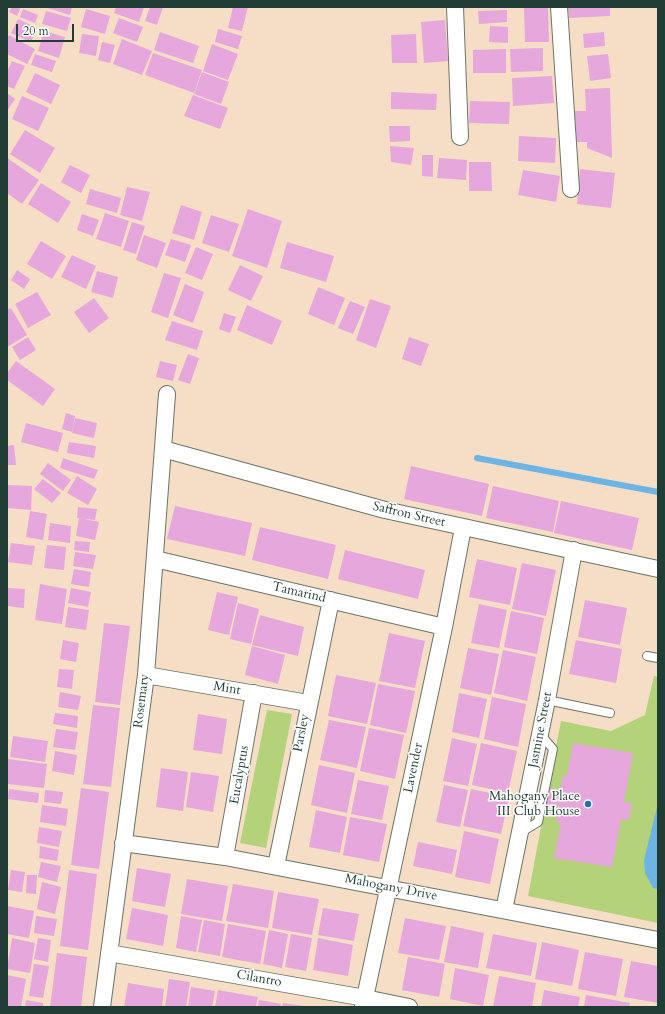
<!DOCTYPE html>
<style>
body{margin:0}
#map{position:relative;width:665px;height:1014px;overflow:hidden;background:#f5dec5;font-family:Cardo,serif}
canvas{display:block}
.frame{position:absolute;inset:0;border:8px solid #1f3d34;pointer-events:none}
.scale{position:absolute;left:16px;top:24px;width:58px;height:18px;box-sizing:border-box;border:2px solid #1f3d34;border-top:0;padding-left:5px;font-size:12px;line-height:14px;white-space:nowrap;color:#1f3d34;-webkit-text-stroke:3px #fff;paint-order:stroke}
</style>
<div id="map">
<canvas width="665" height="1014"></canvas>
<div class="frame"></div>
<div class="scale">20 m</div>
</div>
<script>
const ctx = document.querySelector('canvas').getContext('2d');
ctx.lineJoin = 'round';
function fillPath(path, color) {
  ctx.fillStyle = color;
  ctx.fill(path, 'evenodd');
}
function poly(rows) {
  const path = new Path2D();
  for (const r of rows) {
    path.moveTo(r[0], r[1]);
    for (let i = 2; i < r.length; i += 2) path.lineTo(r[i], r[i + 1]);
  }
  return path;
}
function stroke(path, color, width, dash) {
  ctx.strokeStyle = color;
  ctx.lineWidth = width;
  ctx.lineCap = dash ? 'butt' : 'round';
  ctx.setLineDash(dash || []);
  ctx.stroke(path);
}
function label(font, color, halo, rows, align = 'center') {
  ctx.font = font + ' Cardo,serif';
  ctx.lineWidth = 3;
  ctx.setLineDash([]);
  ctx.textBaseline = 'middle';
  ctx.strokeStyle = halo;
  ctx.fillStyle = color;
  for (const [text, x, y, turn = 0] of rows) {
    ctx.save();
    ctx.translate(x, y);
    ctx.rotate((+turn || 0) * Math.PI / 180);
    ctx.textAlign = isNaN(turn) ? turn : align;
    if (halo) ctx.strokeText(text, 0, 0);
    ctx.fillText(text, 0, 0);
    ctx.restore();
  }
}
fillPath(poly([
 [654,676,658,677,658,923,528,896,561,721,611,731,645,715],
 [267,710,292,714,266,848,240,843]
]), '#b3d279');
fillPath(poly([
 [658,803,658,889,653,888,645,873,644,860]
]), '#6db4e5');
stroke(poly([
 [477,458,658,492]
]), '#6db4e5', 6);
fillPath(poly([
 [12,7,21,7,17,16,9,12],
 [44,7,72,7,70,15],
 [116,7,144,7,139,22,114,13],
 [150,7,163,7,157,25,145,21],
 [233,7,248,7,242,31,228,28],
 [524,7,548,7,549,42,525,42],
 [568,7,610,7,610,16,569,18],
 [23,9,38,15,35,23,20,17],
 [86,9,110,16,105,34,81,27],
 [507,10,507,22,479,24,478,11],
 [46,11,71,18,67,31,42,24],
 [119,18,143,27,137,42,113,33],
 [18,19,37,28,31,42,11,33],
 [445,20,448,61,424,63,421,22],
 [490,26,508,27,508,43,489,42],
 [218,29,242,36,238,49,215,42],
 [44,31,65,37,59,58,38,51],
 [160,32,199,46,193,63,154,50],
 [604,32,605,46,584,48,583,34],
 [82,34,99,36,96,56,79,53],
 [416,34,417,63,392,63,391,35],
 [9,35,35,49,27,64,7,54,7,40],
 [122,39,152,51,142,75,113,64],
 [102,42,115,45,110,63,98,60],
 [212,44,238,54,228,80,203,71],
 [543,48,543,71,511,72,510,49],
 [506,49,506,73,473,73,473,50],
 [153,53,202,70,194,93,145,75],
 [35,54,56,61,52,72,31,65],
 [608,54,611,78,590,81,587,56],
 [12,61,25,66,14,89,7,86,7,72],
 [202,72,229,82,221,104,194,94],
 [35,73,60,85,51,104,26,92],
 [552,76,554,103,513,106,512,78],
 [610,88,612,158,587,148,587,142,573,142,573,111,586,111,585,89],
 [391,92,437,94,436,110,391,109],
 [7,93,15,99,7,111],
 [193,95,228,108,220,129,184,116],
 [22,96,49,108,38,131,12,119],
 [470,101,510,102,509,124,469,123],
 [389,126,410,126,410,141,390,142],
 [25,130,55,148,40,173,10,154],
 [519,136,556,138,555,163,518,161],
 [390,146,414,148,411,165,391,162],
 [422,155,433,155,433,177,422,176],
 [7,158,39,180,22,204,7,193],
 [439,158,467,160,466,180,437,178],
 [469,162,491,162,492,191,469,191],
 [70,165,90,175,81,193,61,182],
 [580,169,615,173,611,208,577,204],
 [523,170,560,176,556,202,518,195],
 [41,183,71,202,58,223,28,204],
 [127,187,150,192,142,221,120,215],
 [90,189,121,198,117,213,86,204],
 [181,205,202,212,194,240,172,233],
 [248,209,282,221,267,268,232,256],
 [105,213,129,221,121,247,96,239],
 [82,214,99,220,93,236,77,230],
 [211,215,239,224,229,252,202,243],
 [132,222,145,226,136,254,123,250],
 [144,235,166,243,157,268,136,260],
 [171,239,191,245,185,262,165,255],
 [41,241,66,256,52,279,27,264],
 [287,242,334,256,326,282,280,268],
 [196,247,213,254,202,280,185,273],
 [72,255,96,266,86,289,61,277],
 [240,265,263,276,251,301,228,290],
 [17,270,30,279,24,289,11,280],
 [97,271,118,277,113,298,91,292],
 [164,273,181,278,168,318,151,312],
 [185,284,204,292,193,323,173,315],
 [318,287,345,298,334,325,308,314],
 [37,292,51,315,28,328,15,304],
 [94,298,109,318,89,333,74,312],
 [370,299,391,306,376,348,356,340],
 [350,301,365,307,353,334,338,328],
 [247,305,282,321,272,345,237,330],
 [11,308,27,335,7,347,7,310],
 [224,313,236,317,230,333,219,329],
 [172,321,203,331,197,350,165,340],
 [28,337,36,350,20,360,12,347],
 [409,337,429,344,421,366,402,359],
 [188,354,199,358,190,384,178,380],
 [16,361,55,389,43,406,7,380,7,373],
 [160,361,177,365,173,381,156,377],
 [66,413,75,416,72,432,62,429],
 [75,418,97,423,94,438,72,433],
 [26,423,63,433,58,452,21,442],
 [69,442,96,446,94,458,67,453],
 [14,445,16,465,7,465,7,446],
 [63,458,98,470,94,479,60,468],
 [48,463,71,480,63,491,40,474],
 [411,466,489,484,482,516,404,499],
 [77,476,97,489,88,505,67,493],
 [43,479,61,493,52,503,34,489],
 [7,485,32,486,31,510,7,508],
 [493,486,559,501,553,532,486,518],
 [561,501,639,518,632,550,554,533],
 [175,506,252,523,245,556,167,539],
 [78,507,97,509,95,520,77,518],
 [30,511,47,514,43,540,26,537],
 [79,518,99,522,95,540,76,536],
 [50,523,71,526,70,543,48,540],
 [260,527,336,545,328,579,252,560],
 [75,541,90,542,89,552,74,550],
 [11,543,35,546,32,565,8,562],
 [47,545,66,547,64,570,44,568],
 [345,550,425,570,418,599,338,579],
 [75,552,96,555,93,569,73,566],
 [477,559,517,568,510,605,469,597],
 [522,563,556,570,546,616,512,609],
 [74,569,91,572,89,587,71,584],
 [40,584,67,589,62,624,35,620],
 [7,588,25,589,24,608,7,606],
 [71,588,91,592,88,607,68,603],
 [217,592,238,597,229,635,208,630],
 [585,600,627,608,620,645,578,637],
 [238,603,259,609,251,644,230,639],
 [479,604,507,610,499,648,471,643],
 [68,607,89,610,86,630,65,627],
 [511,611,544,618,537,654,504,647],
 [260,615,304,627,298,656,252,645],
 [104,623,130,626,120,705,95,702],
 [389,633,425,641,415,688,379,681],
 [63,640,79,643,76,662,60,659],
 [576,640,622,649,616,683,569,674],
 [252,646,285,655,278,684,245,675],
 [468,648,499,654,491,695,460,688],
 [503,650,536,657,527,701,494,693],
 [59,669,74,670,72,689,57,687],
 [336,675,376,683,367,724,328,716],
 [378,684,415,691,406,733,370,725],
 [60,692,81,696,78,710,58,707],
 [459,693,487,699,479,738,452,732],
 [492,697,526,704,518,747,484,739],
 [93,705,120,708,111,787,83,784],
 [55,713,78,716,77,728,53,724],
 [198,714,227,719,222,754,193,750],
 [329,720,366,727,357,768,320,760],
 [369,728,404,735,395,779,360,771],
 [56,729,78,732,75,750,53,747],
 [13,736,48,741,45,762,10,757],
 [452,738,477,744,468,786,443,781],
 [481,743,517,751,508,793,472,785],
 [573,743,633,753,624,802,632,803,629,820,621,819,612,867,554,858,561,823,556,822,559,807,545,805,548,787,560,790,563,775,567,776],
 [55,751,77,755,74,775,52,771],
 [8,759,47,764,44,788,7,784],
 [319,765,355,773,347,813,311,805],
 [161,768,188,772,183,811,156,807],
 [191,772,219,776,213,812,186,807],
 [358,780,389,786,382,820,351,814],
 [444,785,468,790,460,827,436,822],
 [81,788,109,792,99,869,71,865],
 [9,789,39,793,38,803,8,799],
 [471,789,509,797,501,834,463,826],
 [45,790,63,792,61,804,44,802],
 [42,805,68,809,66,826,40,822],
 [316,810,347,817,340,853,309,847],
 [350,817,387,824,379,862,343,855],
 [39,827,62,831,59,847,37,843],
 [464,831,499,839,490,884,455,877],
 [418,842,457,850,452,874,413,866],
 [40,846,59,850,57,861,39,858],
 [41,862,61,866,57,882,38,877],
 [137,868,171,874,165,907,132,901],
 [11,870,25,872,22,892,8,890],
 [69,870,97,874,88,950,60,946],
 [27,875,37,875,36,894,26,893],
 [187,879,228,886,222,921,181,914],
 [42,882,61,887,55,914,37,909],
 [233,884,274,891,268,928,226,921],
 [278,892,319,899,312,935,272,928],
 [7,906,34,911,29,938,7,934],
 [132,908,168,915,163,946,126,939],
 [323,908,359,914,354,941,318,935],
 [36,916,57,919,54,936,34,933],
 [181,916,202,920,196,952,176,948],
 [405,918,446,926,439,960,398,953],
 [204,920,225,924,220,956,198,952],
 [228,924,266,931,260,964,222,957],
 [451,926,484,933,478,968,444,962],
 [269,930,288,934,282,968,263,964],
 [291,934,312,938,306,971,285,967],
 [493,934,537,943,531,976,486,968],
 [12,938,35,943,30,973,7,969],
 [38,938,51,940,48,962,34,959],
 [318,938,353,945,348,976,313,970],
 [542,942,579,950,572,986,535,979],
 [585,952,623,959,616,996,578,989],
 [57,953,87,957,81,1007,50,1007],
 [408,957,445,964,439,997,402,990],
 [631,961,658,966,658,1003,624,997],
 [34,964,49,966,43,998,29,996],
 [455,968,489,975,483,1006,450,999],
 [7,975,26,979,21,1007,7,1007],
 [499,976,536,983,532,1007,493,1007],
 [169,979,190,982,186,1007,165,1007],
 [128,983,164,989,162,1007,124,1007],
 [191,987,215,991,212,1007,188,1007],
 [218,990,258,997,256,1007,215,1007],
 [544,990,580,997,578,1007,541,1007],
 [586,995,630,1003,629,1007,584,1007],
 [26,1000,43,1003,43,1007,25,1007],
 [259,1000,281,1004,280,1007,258,1007],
 [283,1003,304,1006,304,1007,282,1007]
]), '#e6a7dc');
const service = poly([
 [647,656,658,658],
 [547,700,610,713],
 [520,833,538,822,553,749,541,735]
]);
const minor = poly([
 [455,7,460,137],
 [559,7,571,189],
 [163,449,385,510,658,569],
 [155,559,444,627],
 [146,675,308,703],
 [123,843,225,857,658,940],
 [225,857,254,693],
 [276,866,331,600],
 [504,910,547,700,574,550],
 [109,953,365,998,409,1007],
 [102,1007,146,675,167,394],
 [363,1007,444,627,463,528]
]);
stroke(service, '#6a7567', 10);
stroke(minor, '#6a7567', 18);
stroke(service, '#fff', 8);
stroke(minor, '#fff', 16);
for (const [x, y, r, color] of [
 [588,804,4,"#1f6fb2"]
]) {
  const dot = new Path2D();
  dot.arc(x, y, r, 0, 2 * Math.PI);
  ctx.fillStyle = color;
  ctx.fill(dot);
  stroke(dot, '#fff', 1.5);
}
label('13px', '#1f3d34', '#fff', [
 ["Saffron Street",409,515,13],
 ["Tamarind",299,593,13],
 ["Mint",227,689,9],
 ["Rosemary",142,701,-83],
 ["Jasmine Street",541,730,-79],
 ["Parsley",302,733,-79],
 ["Lavender",414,768,-78],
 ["Eucalyptus",240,775,-80],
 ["Mahogany Drive",391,888,11],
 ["Cilantro",259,979,10]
]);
label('13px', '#1f3d34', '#fff', [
 ["Mahogany Place",580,797],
 ["III Club House",580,812]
], 'right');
</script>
